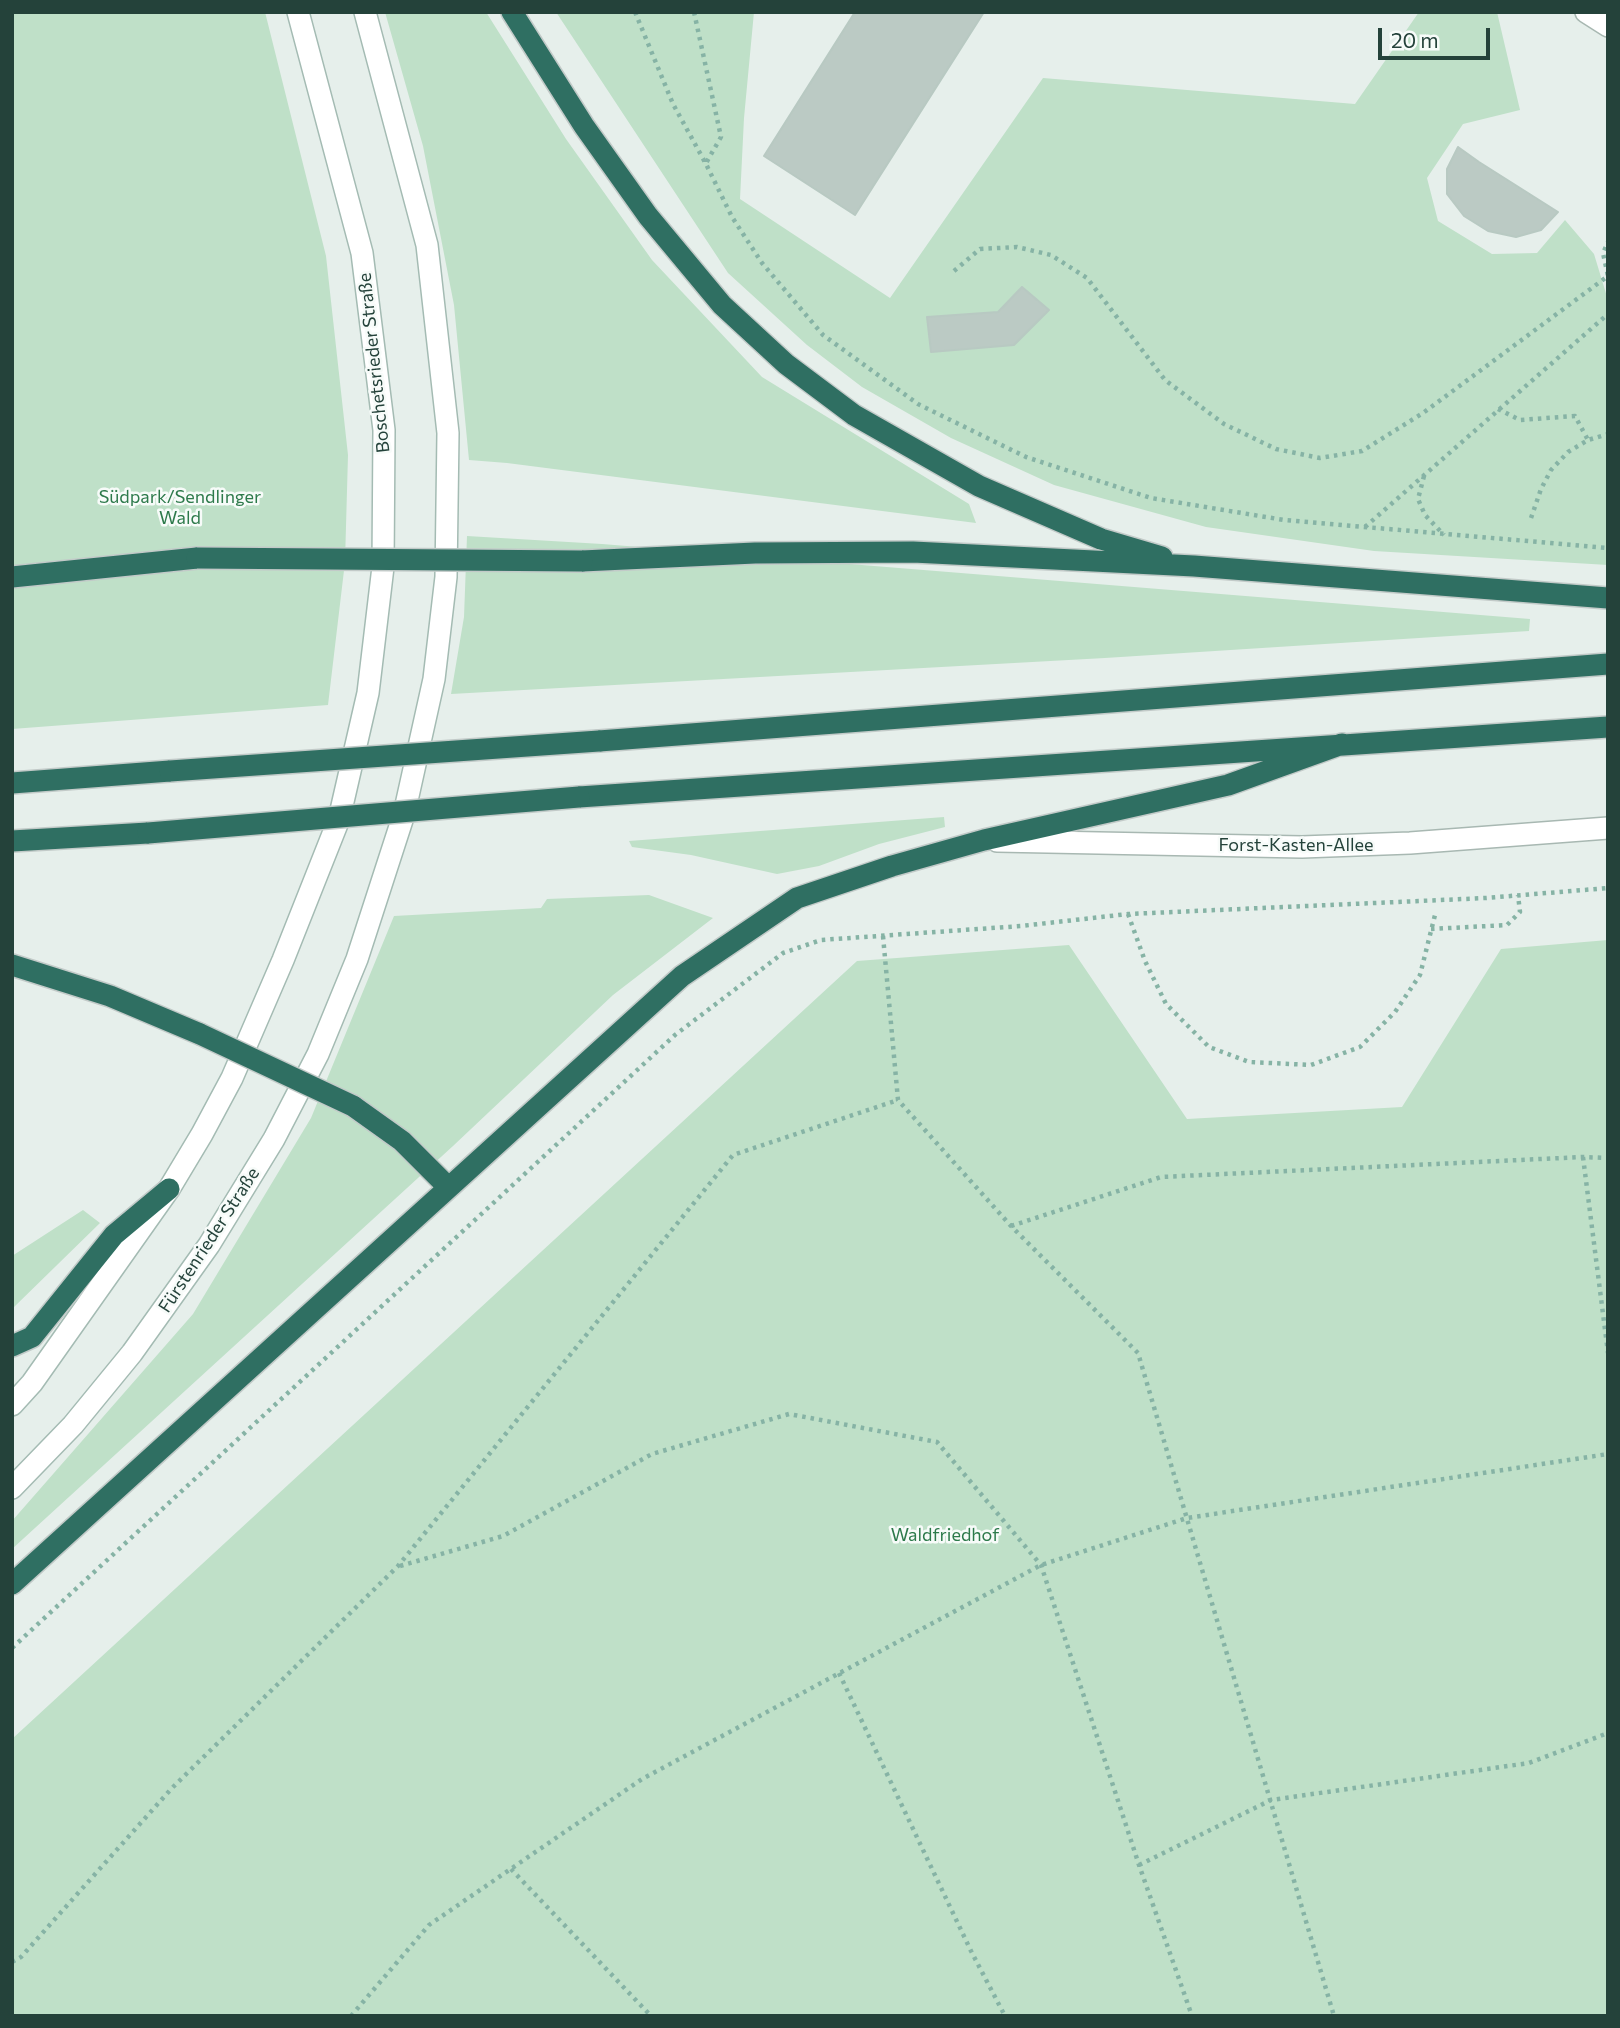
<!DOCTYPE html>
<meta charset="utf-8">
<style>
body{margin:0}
#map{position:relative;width:1620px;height:2028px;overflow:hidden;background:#e6efeb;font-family:Commissioner,sans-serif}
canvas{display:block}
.frame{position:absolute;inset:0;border:14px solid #24423a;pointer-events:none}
.scale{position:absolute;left:1378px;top:28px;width:112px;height:32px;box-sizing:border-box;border:4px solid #24423a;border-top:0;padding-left:9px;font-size:21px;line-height:24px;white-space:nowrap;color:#24423a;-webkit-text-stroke:5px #f7fbf9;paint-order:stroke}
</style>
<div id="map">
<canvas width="1620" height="2028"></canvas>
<div class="frame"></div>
<div class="scale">20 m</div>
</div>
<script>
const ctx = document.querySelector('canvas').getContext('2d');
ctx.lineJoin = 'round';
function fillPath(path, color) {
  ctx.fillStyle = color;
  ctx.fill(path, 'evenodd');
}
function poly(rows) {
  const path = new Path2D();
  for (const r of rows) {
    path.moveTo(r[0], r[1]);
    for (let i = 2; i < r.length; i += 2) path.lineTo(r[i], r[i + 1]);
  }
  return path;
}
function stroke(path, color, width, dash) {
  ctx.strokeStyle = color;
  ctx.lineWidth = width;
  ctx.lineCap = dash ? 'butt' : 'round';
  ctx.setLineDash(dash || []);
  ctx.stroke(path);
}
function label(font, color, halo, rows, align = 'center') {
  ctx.font = font + ' Commissioner,sans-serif';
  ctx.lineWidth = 5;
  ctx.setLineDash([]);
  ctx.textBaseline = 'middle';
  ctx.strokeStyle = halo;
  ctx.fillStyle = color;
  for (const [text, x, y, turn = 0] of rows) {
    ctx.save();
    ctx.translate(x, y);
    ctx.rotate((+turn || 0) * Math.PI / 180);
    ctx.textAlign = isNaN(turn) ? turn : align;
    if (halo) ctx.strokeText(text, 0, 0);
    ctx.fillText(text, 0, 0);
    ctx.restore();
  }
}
fillPath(poly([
 [12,12,265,12,326,256,348,455,345,562,328,705,12,729],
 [385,12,486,12,566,139,652,260,762,377,969,504,976,523,507,463,469,460,454,305,423,146],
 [556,12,754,12,744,118,740,199,890,298,1043,78,1355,104,1419,12,1497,12,1520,110,1463,124,1427,178,1438,221,1492,254,1537,253,1565,220,1594,254,1608,300,1608,565,1374,551,1206,527,1054,485,951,438,862,387,807,345,728,273],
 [467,536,602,544,1530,619,1529,631,1105,658,451,694,464,617],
 [944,817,945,827,879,844,819,866,777,874,691,855,632,847,629,841],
 [649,895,713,918,613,995,453,1146,12,1549,12,1521,193,1314,311,1118,394,916,541,908,547,899],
 [1608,940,1608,2016,12,2016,12,1739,857,961,1069,945,1187,1119,1402,1107,1501,949],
 [83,1210,100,1223,12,1309,12,1256]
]), '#bfe0c8');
const building = poly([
 [855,12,984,12,855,215,764,156,855,12],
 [1458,147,1479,162,1558,212,1541,230,1516,237,1488,231,1464,216,1447,194,1447,169,1458,147],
 [1022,287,1049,310,1014,345,931,352,927,317,998,312,1022,287]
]);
fillPath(building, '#bbcac4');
stroke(building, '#b8c9c2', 2);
const street = poly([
 [1586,12,1608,26],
 [997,841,1302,847,1410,843,1608,828]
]);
const secondary = poly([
 [12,1405,32,1383,169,1189,202,1134,232,1078,283,960,339,819,368,693,383,567,384,430,362,253,298,12],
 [12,1488,73,1425,132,1353,209,1245,274,1139,318,1054,357,959,404,814,434,679,446,577,448,433,427,245,365,12]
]);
const highway = poly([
 [512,12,584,126,648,216,722,305,786,364,854,415,979,486,1101,539,1162,557],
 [582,561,755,553,913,552,1194,566,1608,598],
 [12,577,197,558],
 [599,741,1608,664],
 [12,783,170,771],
 [579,797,1608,727],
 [12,841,148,833],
 [12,965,110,996,200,1034],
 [353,1106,402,1141,448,1187],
 [12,1346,32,1337,114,1235,169,1189],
 [12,1584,682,976,797,898,892,866,984,840,1228,785,1342,744]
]);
stroke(street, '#a8b8b2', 24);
stroke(secondary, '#a4bbb3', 24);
stroke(highway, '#c2cac8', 24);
stroke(poly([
 [635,12,673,104,706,164,732,217,762,263,823,335,918,404,1026,457,1151,498,1284,520,1608,548],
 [694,12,721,137,706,163],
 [954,271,980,249,1017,247,1051,255,1087,278,1165,380,1224,424,1276,449,1320,458,1362,451,1423,413,1608,276,1603,253,1608,242],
 [1498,409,1520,420,1575,416,1588,440],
 [1424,476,1418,499,1425,515,1444,535],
 [1531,518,1541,489,1551,470,1568,452,1588,440,1608,434],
 [1365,527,1608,314],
 [1128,914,1145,961,1166,1004,1209,1047,1249,1062,1311,1065,1360,1047,1395,1012,1420,975,1435,915],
 [1431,929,1507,925,1520,912,1518,895],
 [883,936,898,1100,1011,1226,1138,1353,1334,2016],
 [1583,1157,1608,1353],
 [1011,1226,1161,1177,1583,1157,1608,1158],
 [400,1566,503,1536,652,1454,789,1414,937,1442,1041,1565,1139,1865,1192,2016],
 [12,1648,675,1035,783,953,821,940,1021,926,1128,914,1486,898,1608,888],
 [839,1673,971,1951,1005,2016],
 [1139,1865,1271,1800,1529,1763,1608,1733],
 [511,1869,651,2016],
 [12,1962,21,1957,172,1788,398,1566,733,1155,898,1100],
 [351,2016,429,1925,642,1779,1041,1565,1187,1518,1608,1454]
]), '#86b3a5', 4.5, [3.5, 5]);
stroke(street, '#fff', 21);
stroke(secondary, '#fff', 21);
stroke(highway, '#2f6f62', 21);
const highwayBridge = poly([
 [197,558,582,561],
 [170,771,599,741],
 [148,833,579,797],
 [200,1034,353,1106]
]);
stroke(highwayBridge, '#c2cac8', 24, []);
stroke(highwayBridge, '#2f6f62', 21);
label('18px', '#24423a', '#f7fbf9', [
 ["Boschetsrieder Straße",374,363,-96],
 ["Forst-Kasten-Allee",1296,845],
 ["Fürstenrieder Straße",209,1240,-57]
]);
label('18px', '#2d7a4b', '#f7fbf9', [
 ["Südpark/Sendlinger",180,497],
 ["Wald",180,518],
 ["Waldfriedhof",945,1535]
]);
</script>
